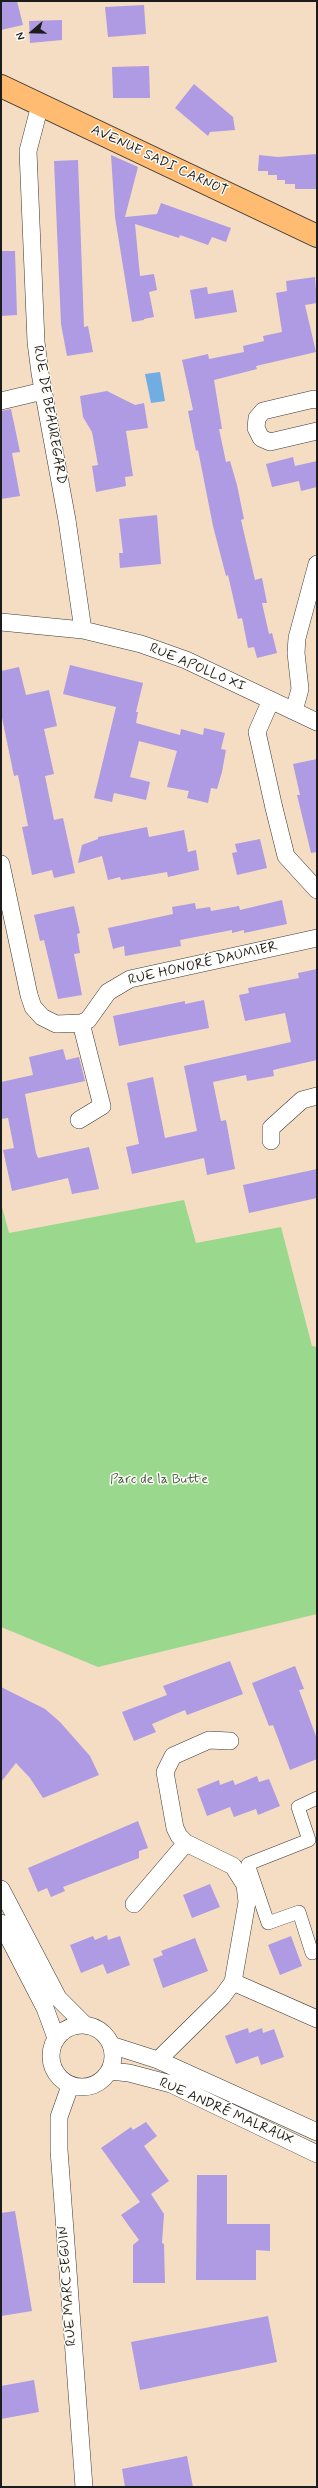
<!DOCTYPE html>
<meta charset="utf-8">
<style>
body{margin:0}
#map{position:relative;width:318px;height:2488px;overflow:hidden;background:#f4ddc3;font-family:Mynerve,sans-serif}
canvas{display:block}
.frame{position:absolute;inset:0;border:2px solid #1c1c1c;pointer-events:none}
.north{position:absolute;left:12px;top:12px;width:40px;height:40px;-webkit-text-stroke:3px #fdfcf7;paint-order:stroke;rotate:250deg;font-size:11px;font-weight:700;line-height:16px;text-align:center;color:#1c1c1c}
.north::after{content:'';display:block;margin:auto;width:14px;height:18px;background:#1c1c1c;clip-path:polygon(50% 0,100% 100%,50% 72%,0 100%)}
</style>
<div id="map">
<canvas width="318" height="2488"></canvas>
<div class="frame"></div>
<div class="north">N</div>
</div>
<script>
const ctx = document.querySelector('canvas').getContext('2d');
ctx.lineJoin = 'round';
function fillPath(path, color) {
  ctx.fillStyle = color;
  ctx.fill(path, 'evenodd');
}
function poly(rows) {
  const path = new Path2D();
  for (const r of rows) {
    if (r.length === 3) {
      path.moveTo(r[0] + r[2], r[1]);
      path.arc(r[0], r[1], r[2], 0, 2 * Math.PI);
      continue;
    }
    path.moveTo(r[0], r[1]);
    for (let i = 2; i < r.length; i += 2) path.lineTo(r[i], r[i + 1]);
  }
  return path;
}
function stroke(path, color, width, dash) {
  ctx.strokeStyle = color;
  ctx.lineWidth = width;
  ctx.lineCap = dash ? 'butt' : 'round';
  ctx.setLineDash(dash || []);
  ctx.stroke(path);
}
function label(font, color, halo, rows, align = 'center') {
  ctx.font = font + ' Mynerve,sans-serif';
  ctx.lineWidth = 3;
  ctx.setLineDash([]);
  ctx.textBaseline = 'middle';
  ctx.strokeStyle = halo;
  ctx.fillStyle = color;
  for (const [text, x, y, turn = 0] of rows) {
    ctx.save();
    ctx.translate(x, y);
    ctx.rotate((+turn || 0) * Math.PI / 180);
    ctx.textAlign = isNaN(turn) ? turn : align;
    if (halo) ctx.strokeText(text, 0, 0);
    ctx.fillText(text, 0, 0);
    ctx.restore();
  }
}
fillPath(poly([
 [184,1200,196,1243,281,1227,312,1346,317,1347,317,1614,98,1667,1,1627,1,1203,9,1233]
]), '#9ad88d');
fillPath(poly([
 [160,372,165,401,151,403,145,374]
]), '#71ade2');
fillPath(poly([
 [1,1,17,1,23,25,1,30],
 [144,5,146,34,108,37,105,7],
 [62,20,62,40,30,43,29,21],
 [149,66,150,98,113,98,112,67],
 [194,84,233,117,235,130,210,132,208,136,175,108],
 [317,154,317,189,295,189,295,184,285,184,285,180,277,180,277,175,268,175,268,171,258,171,259,155,278,157],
 [111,155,138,167,125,217,157,214,161,203,231,228,226,242,212,237,208,245,180,235,179,238,135,224,140,276,154,274,157,290,149,292,154,317,144,319,144,320,132,322,115,217],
 [78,160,84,327,88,326,93,352,67,356,61,324,54,161],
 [1,251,15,251,17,315,1,316],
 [315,277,317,303,305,305,316,352,256,366,257,369,214,380,222,429,219,429,226,462,230,461,237,485,244,519,241,520,255,580,262,578,267,603,262,603,269,634,272,633,277,653,257,658,254,647,248,648,242,618,238,619,228,575,226,576,213,526,198,450,196,451,188,411,193,410,182,360,208,354,209,359,244,352,243,346,264,341,263,336,282,332,276,293,287,291,286,281],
 [207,287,208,294,233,290,237,312,195,319,190,290],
 [107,391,135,405,144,403,148,428,126,431,133,476,125,477,126,486,96,492,92,466,98,465,92,432,83,417,80,396],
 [11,409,20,452,12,453,20,496,1,499,1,411],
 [293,457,295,466,317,461,317,487,301,491,299,481,272,487,266,464],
 [157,515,161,564,120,568,119,553,123,553,119,519],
 [70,665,143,683,136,712,138,712,136,723,180,735,181,729,203,735,204,728,225,733,221,749,226,750,222,772,217,789,211,788,208,803,187,798,189,791,167,787,177,751,139,741,130,777,150,782,146,800,114,793,112,802,94,798,116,707,63,694],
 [19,667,26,695,49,690,57,726,44,729,54,774,45,776,54,820,63,818,75,873,54,878,52,870,32,875,22,827,28,826,18,775,14,776,1,713,1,671],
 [317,759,317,852,311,853,297,795,300,795,293,764],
 [147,827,149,837,184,830,188,852,196,850,199,870,168,877,167,872,121,880,120,877,108,880,102,856,78,863,82,845,98,839,98,837],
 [260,839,267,868,237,875,232,853,237,852,235,844],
 [282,900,287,924,244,933,244,930,232,933,232,930,180,940,181,946,125,956,124,946,113,949,108,928,173,914,172,907,195,903,196,909,210,907,211,911,239,906,240,910],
 [74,906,80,933,77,934,80,953,74,954,82,995,58,999,44,940,40,941,34,915],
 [317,969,317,1060,273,1070,274,1076,247,1081,246,1075,213,1082,221,1121,226,1120,235,1169,207,1175,204,1158,132,1174,126,1147,139,1144,127,1083,153,1077,165,1138,197,1131,184,1066,291,1042,285,1013,245,1021,239,995,249,993,248,988,299,978,298,973],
 [204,1000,209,1028,119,1046,113,1016,185,1001,185,1004],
 [63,1049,66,1060,79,1057,85,1081,25,1094,36,1153,38,1158,89,1147,99,1189,72,1194,68,1178,12,1191,3,1150,14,1148,8,1118,1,1119,1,1082,33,1075,29,1057],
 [317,1169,317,1198,249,1213,243,1185],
 [230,1661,243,1694,187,1715,185,1710,152,1724,156,1732,134,1741,122,1712,167,1695,163,1686],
 [295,1666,304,1689,299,1690,317,1739,317,1759,290,1770,273,1725,269,1726,252,1683],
 [1,1687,45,1709,60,1722,90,1756,99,1775,43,1798,30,1778,16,1763,1,1782],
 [257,1776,259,1782,269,1779,280,1806,258,1815,256,1809,234,1817,230,1807,207,1816,197,1789,219,1780,220,1785,233,1780,235,1785],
 [138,1821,148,1848,139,1851,139,1858,63,1887,65,1891,51,1897,47,1888,38,1892,28,1868],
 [210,1884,220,1907,192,1918,183,1895],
 [107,1935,108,1940,120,1936,130,1965,107,1974,103,1964,81,1973,70,1945,93,1936,95,1940],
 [291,1936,302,1966,280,1975,268,1945],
 [195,1938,208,1971,163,1988,153,1959,163,1955,161,1951],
 [248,2028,249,2033,262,2028,263,2033,274,2029,284,2057,261,2065,258,2056,236,2064,225,2036],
 [146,2122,157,2136,144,2146,169,2181,151,2194,164,2214,162,2243,164,2244,165,2283,133,2283,133,2245,139,2240,121,2215,140,2202,101,2148,131,2127,133,2130],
 [197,2175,227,2175,227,2224,270,2224,270,2251,256,2250,256,2280,196,2280],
 [15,2211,32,2311,1,2316,1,2213],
 [268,2316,277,2362,140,2390,131,2342],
 [34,2380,39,2412,1,2419,1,2386],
 [187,2456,193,2487,125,2487,122,2469]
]), '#ae9be3');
const pedestrian = poly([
 [317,1798,298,1807,309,1840,248,1864,268,1923,299,1912,312,1953,317,1951]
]);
const minor = poly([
 [40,105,28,151,36,342,40,373,67,520,83,630],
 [317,400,314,399,263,411,257,418,256,428,261,438,270,442,317,431],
 [1,401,43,391],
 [1,622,83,630,141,644,186,660,317,722],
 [271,700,257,732,274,808,286,856,317,890],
 [294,711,300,689,296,653,297,638,317,564],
 [1,864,29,995,33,1007,42,1017,56,1024,81,1023,88,1020,108,992,130,979,317,938],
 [79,1120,102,1106,81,1023],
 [271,1141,271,1128,302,1100,317,1096],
 [1,1889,58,1998,85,2025],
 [134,1904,186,1843],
 [1,1923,45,2008,56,2038],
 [233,1982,317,2019],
 [82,2056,31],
 [111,2045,158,2060,317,2132],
 [158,2060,222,1997,233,1982,247,1902,245,1885,233,1866,186,1843,179,1836,175,1828,165,1772,173,1756,209,1740,230,1741],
 [110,2071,129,2073,171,2084,317,2154],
 [70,2086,59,2117,59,2150,84,2487]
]);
const primary = poly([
 [1,86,317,236]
]);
stroke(pedestrian, '#3c3935', 14);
stroke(minor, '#3c3935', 18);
stroke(primary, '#3c3935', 24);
stroke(pedestrian, '#fff', 13);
stroke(minor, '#fff', 17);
stroke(primary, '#ffbb71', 22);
label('14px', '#1c1c1c', '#fdfcf7', [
 ["AVENUE SADI CARNOT",159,161,25],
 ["RUE DE BEAUREGARD",49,415,80],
 ["RUE APOLLO XI",197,668,23],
 ["RUE HONORÉ DAUMIER",203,964,-13],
 ["RUE ANDRÉ MALRAUX",226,2112,24],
 ["RUE MARC SEGUIN",68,2286,-94]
]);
label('14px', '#485e44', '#fdfcf7', [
 ["Parc de la Butte",159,1480]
]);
</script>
